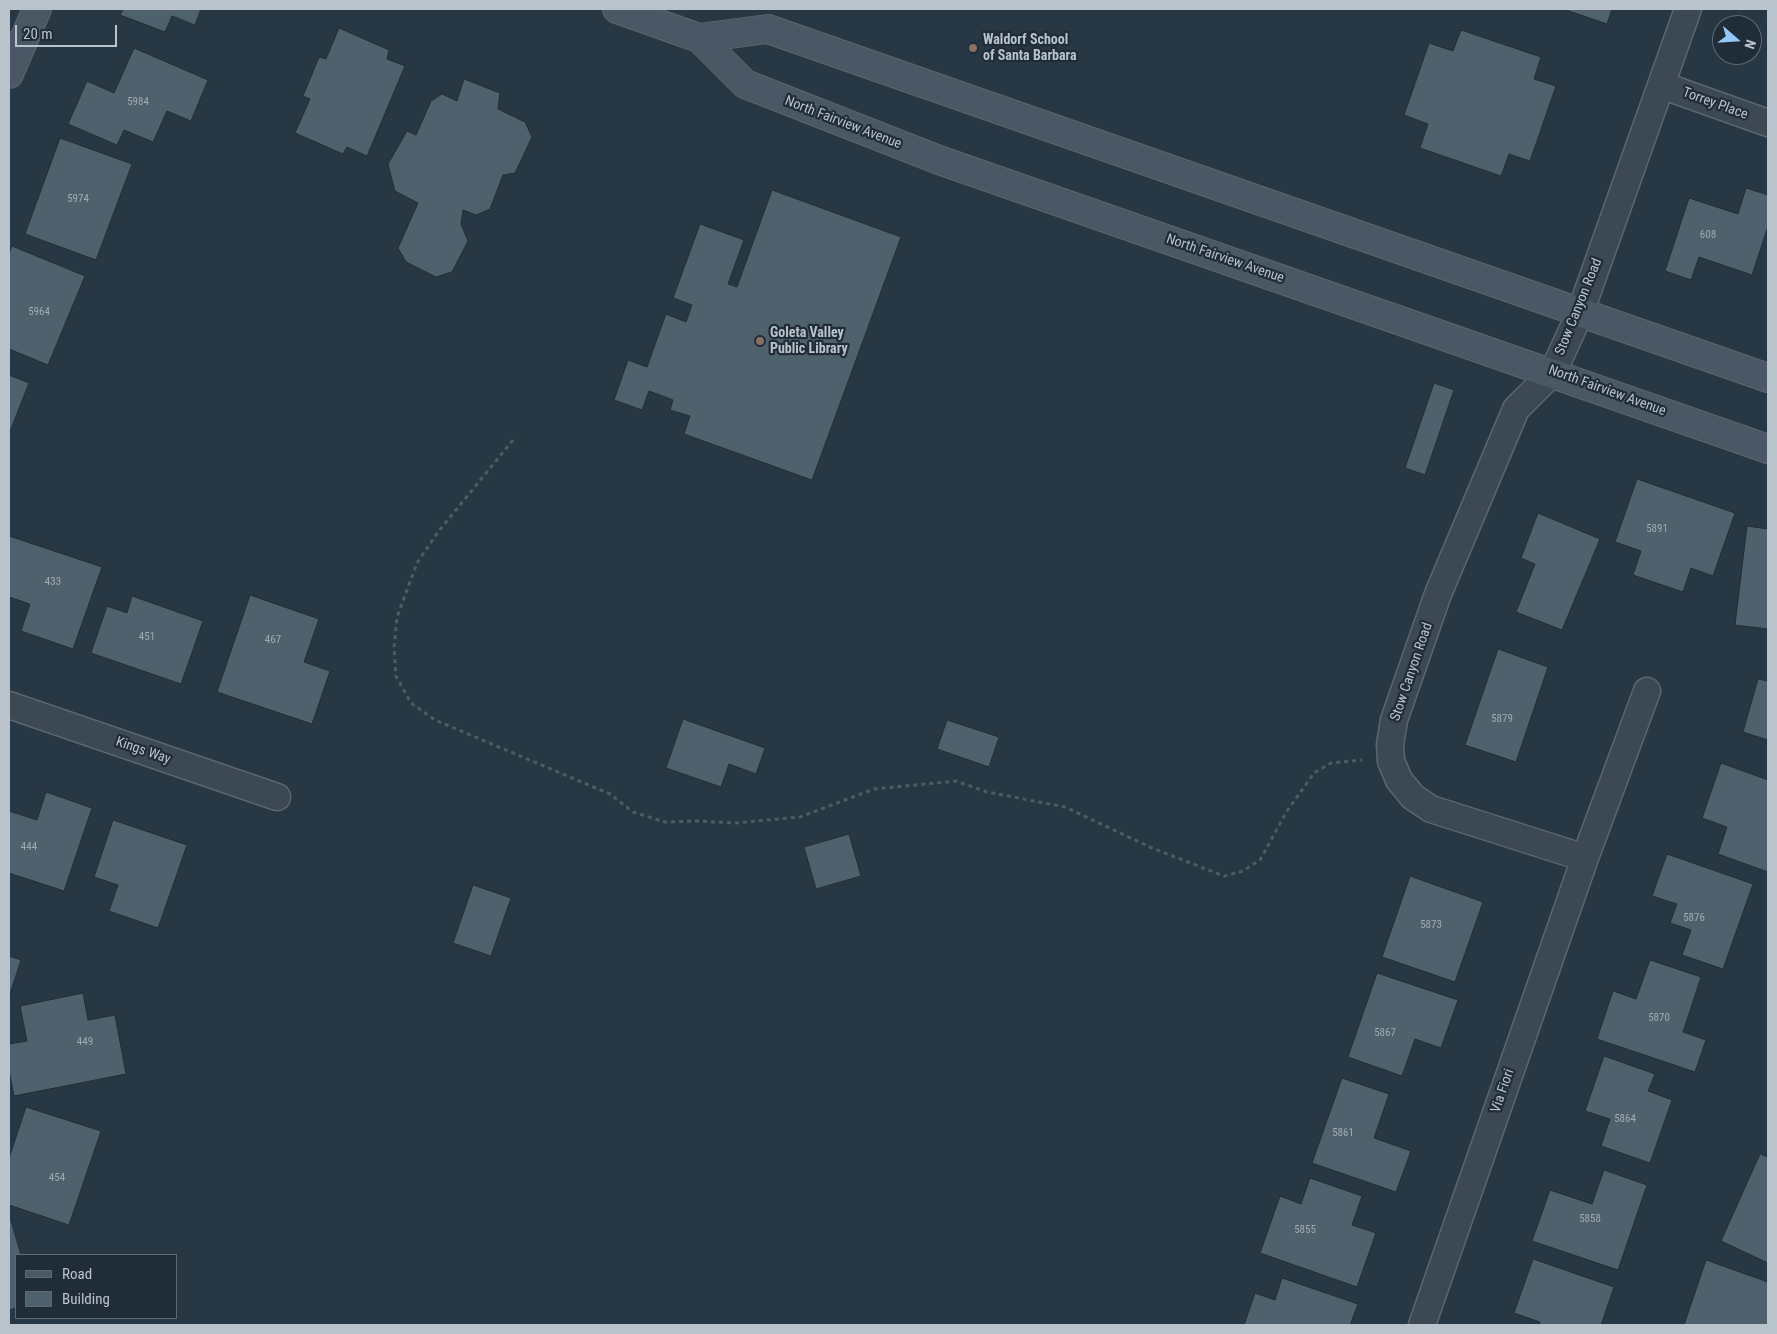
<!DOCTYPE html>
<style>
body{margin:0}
#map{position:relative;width:1777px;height:1334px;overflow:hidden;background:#273743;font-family:"Roboto Condensed",sans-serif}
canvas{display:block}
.frame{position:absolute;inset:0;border:10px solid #b9c3cc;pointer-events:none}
.legend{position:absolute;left:15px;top:1254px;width:162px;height:65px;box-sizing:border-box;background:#202d38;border:1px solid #5d6973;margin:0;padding:6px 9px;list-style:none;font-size:15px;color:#b9c3cc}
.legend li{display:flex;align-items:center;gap:10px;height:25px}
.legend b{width:25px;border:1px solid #5d6973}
.north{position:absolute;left:1712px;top:15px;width:50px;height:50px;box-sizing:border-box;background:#202d38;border:1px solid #5d6973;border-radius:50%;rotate:109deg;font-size:14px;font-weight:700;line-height:20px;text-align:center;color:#b9c3cc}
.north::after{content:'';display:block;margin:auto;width:18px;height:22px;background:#92c7f8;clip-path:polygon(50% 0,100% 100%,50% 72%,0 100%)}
.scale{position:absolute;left:15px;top:25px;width:102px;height:22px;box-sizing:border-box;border:2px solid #b9c3cc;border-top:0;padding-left:6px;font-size:15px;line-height:18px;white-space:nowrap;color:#b9c3cc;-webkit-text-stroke:4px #202d38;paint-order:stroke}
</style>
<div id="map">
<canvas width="1777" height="1334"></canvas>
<div class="frame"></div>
<ul class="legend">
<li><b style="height:6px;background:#4a5866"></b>Road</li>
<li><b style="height:14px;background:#50616e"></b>Building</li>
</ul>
<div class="north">N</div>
<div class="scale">20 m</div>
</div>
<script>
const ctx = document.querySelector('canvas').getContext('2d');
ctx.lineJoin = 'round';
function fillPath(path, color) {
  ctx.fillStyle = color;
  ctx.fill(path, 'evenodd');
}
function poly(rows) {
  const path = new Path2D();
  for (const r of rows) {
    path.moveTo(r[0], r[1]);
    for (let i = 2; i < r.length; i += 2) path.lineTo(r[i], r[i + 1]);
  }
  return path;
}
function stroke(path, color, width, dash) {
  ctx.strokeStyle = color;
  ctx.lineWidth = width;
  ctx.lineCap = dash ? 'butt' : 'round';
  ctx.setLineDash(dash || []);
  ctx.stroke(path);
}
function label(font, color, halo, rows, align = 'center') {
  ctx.font = font + ' "Roboto Condensed",sans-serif';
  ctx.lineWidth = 4.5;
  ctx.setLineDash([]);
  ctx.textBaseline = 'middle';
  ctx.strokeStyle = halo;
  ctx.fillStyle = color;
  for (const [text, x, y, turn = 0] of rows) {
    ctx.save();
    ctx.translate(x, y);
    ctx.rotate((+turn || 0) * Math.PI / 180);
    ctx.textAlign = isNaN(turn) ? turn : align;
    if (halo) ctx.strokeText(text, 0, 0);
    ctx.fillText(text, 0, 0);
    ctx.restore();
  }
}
const building = poly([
 [123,9,201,9,195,25,172,16,165,32,120,15,123,9],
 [1563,9,1612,9,1607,24,1563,9],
 [339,28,389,50,387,59,405,66,367,156,347,147,343,154,295,133,310,99,303,96,319,57,326,59,339,28],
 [1461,30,1541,57,1534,79,1556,86,1530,161,1509,154,1501,176,1420,148,1428,124,1404,115,1429,43,1453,51,1461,30],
 [134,48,208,80,191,121,167,111,153,142,124,130,117,145,68,124,87,81,114,93,134,48],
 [464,79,500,93,498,109,525,122,532,137,515,173,503,175,490,209,476,215,463,210,461,224,468,241,452,272,436,277,406,262,398,248,418,203,395,191,388,164,407,131,416,135,431,101,442,94,457,101,464,79],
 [60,138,132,164,96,260,25,234,60,138],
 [1746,188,1768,195,1768,226,1752,275,1699,257,1691,280,1665,271,1689,198,1738,214,1746,188],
 [772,190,901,237,812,480,684,434,690,416,670,410,673,400,649,391,642,410,614,400,628,360,647,367,666,314,686,322,692,305,673,298,700,224,744,240,728,284,737,287,772,190],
 [12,246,85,276,48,365,9,349,9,254,12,246],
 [9,375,29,383,9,434,9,375],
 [1434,383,1454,390,1425,475,1405,468,1434,383],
 [1637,479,1735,513,1713,576,1691,568,1683,592,1633,575,1641,551,1615,542,1637,479],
 [1538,513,1600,539,1562,630,1516,612,1535,564,1521,558,1538,513],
 [1747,526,1768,529,1768,629,1735,625,1747,526],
 [9,536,102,567,73,649,21,631,30,604,9,597,9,536],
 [250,595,319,619,304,662,330,671,312,724,217,692,250,595],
 [132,596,203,621,181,684,91,653,107,606,127,613,132,596],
 [1498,649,1548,667,1516,762,1465,745,1498,649],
 [1758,679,1768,681,1768,740,1743,732,1758,679],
 [683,719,765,748,756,774,729,764,721,787,666,768,683,719],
 [947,720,999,737,989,767,937,749,947,720],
 [1721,763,1768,780,1768,872,1718,854,1727,827,1702,818,1721,763],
 [46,792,92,808,64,891,9,873,9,811,37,820,46,792],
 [113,820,187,845,158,928,109,911,118,885,94,877,113,820],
 [849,834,861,876,816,889,804,847,849,834],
 [1667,854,1753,884,1723,969,1682,955,1691,930,1670,923,1677,904,1652,896,1667,854],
 [1410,876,1483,902,1455,982,1382,957,1410,876],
 [473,885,511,898,491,956,453,943,473,885],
 [9,956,21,960,9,997,9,956],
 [1650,960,1701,977,1683,1032,1706,1040,1695,1072,1597,1039,1613,991,1636,999,1650,960],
 [1377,973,1458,1000,1441,1048,1415,1039,1402,1076,1348,1057,1377,973],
 [83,993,88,1020,115,1015,126,1074,14,1096,9,1070,9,1044,27,1041,20,1006,83,993],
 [1604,1056,1655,1074,1648,1091,1672,1100,1650,1163,1601,1146,1610,1119,1585,1111,1604,1056],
 [1342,1078,1389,1094,1374,1138,1411,1151,1396,1192,1312,1163,1342,1078],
 [26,1107,101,1131,69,1225,9,1205,9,1158,26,1107],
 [1760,1154,1768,1157,1768,1263,1721,1241,1760,1154],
 [1604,1170,1647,1185,1618,1270,1532,1241,1550,1190,1592,1204,1604,1170],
 [1310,1178,1362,1196,1352,1225,1376,1233,1357,1287,1260,1253,1280,1196,1301,1204,1310,1178],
 [9,1214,21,1255,16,1255,16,1308,9,1310,9,1214],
 [1533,1259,1614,1287,1601,1325,1539,1325,1540,1322,1514,1313,1533,1259],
 [1706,1260,1768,1282,1768,1325,1684,1325,1706,1260],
 [1282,1278,1358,1304,1350,1325,1244,1325,1255,1293,1275,1300,1282,1278]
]);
fillPath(building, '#50616e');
stroke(building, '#222f3a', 1);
const street = poly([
 [1661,85,1768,123],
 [9,705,277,797],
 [1585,858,1431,809,1413,797,1399,780,1391,761,1390,745,1394,720,1438,594,1516,409,1553,372,1580,313,1688,9],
 [1422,1325,1585,858,1647,691]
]);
const secondary = poly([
 [617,9,699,38,745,84,939,160,1768,449],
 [699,38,768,29,1768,378],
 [9,74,37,9]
]);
stroke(street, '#5a6670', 29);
stroke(secondary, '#5a6670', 30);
stroke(poly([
 [513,440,438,532,417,563,397,617,394,648,396,676,411,703,435,720,610,794,633,812,665,822,699,821,735,823,800,817,874,789,956,781,987,792,1065,807,1152,848,1224,876,1243,871,1260,860,1287,811,1314,773,1331,763,1362,760]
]), '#48605f', 3, [4, 4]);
stroke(street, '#3c4853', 26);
stroke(secondary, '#4a5866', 28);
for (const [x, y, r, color] of [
 [973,48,5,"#8d6e63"],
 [760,341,5,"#8d6e63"]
]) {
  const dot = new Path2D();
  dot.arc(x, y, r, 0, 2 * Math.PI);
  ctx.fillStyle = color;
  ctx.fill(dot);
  stroke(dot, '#202d38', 2);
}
label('11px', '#9faab4', null, [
 ["5984",138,102],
 ["5974",78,199],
 ["608",1708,235],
 ["5964",39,312],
 ["5891",1657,529],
 ["433",53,582],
 ["451",147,637],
 ["467",273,640],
 ["5879",1502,719],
 ["444",29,847],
 ["5876",1694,918],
 ["5873",1431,925],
 ["5870",1659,1018],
 ["5867",1385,1033],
 ["449",85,1042],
 ["5864",1625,1119],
 ["5861",1343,1133],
 ["454",57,1178],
 ["5858",1590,1219],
 ["5855",1305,1230]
]);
label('bold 14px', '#b9c3cc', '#202d38', [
 ["Waldorf School",983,40],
 ["of Santa Barbara",983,56],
 ["Goleta Valley",770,333],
 ["Public Library",770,349]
], 'left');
label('14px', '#b9c3cc', '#202d38', [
 ["Torrey Place",1715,104,20],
 ["North Fairview Avenue",843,123,21],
 ["North Fairview Avenue",1225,259,19],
 ["Stow Canyon Road",1579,307,-68],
 ["North Fairview Avenue",1607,391,20],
 ["Stow Canyon Road",1412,672,-71],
 ["Kings Way",143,751,19],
 ["Via Fiori",1503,1091,-71]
]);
</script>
